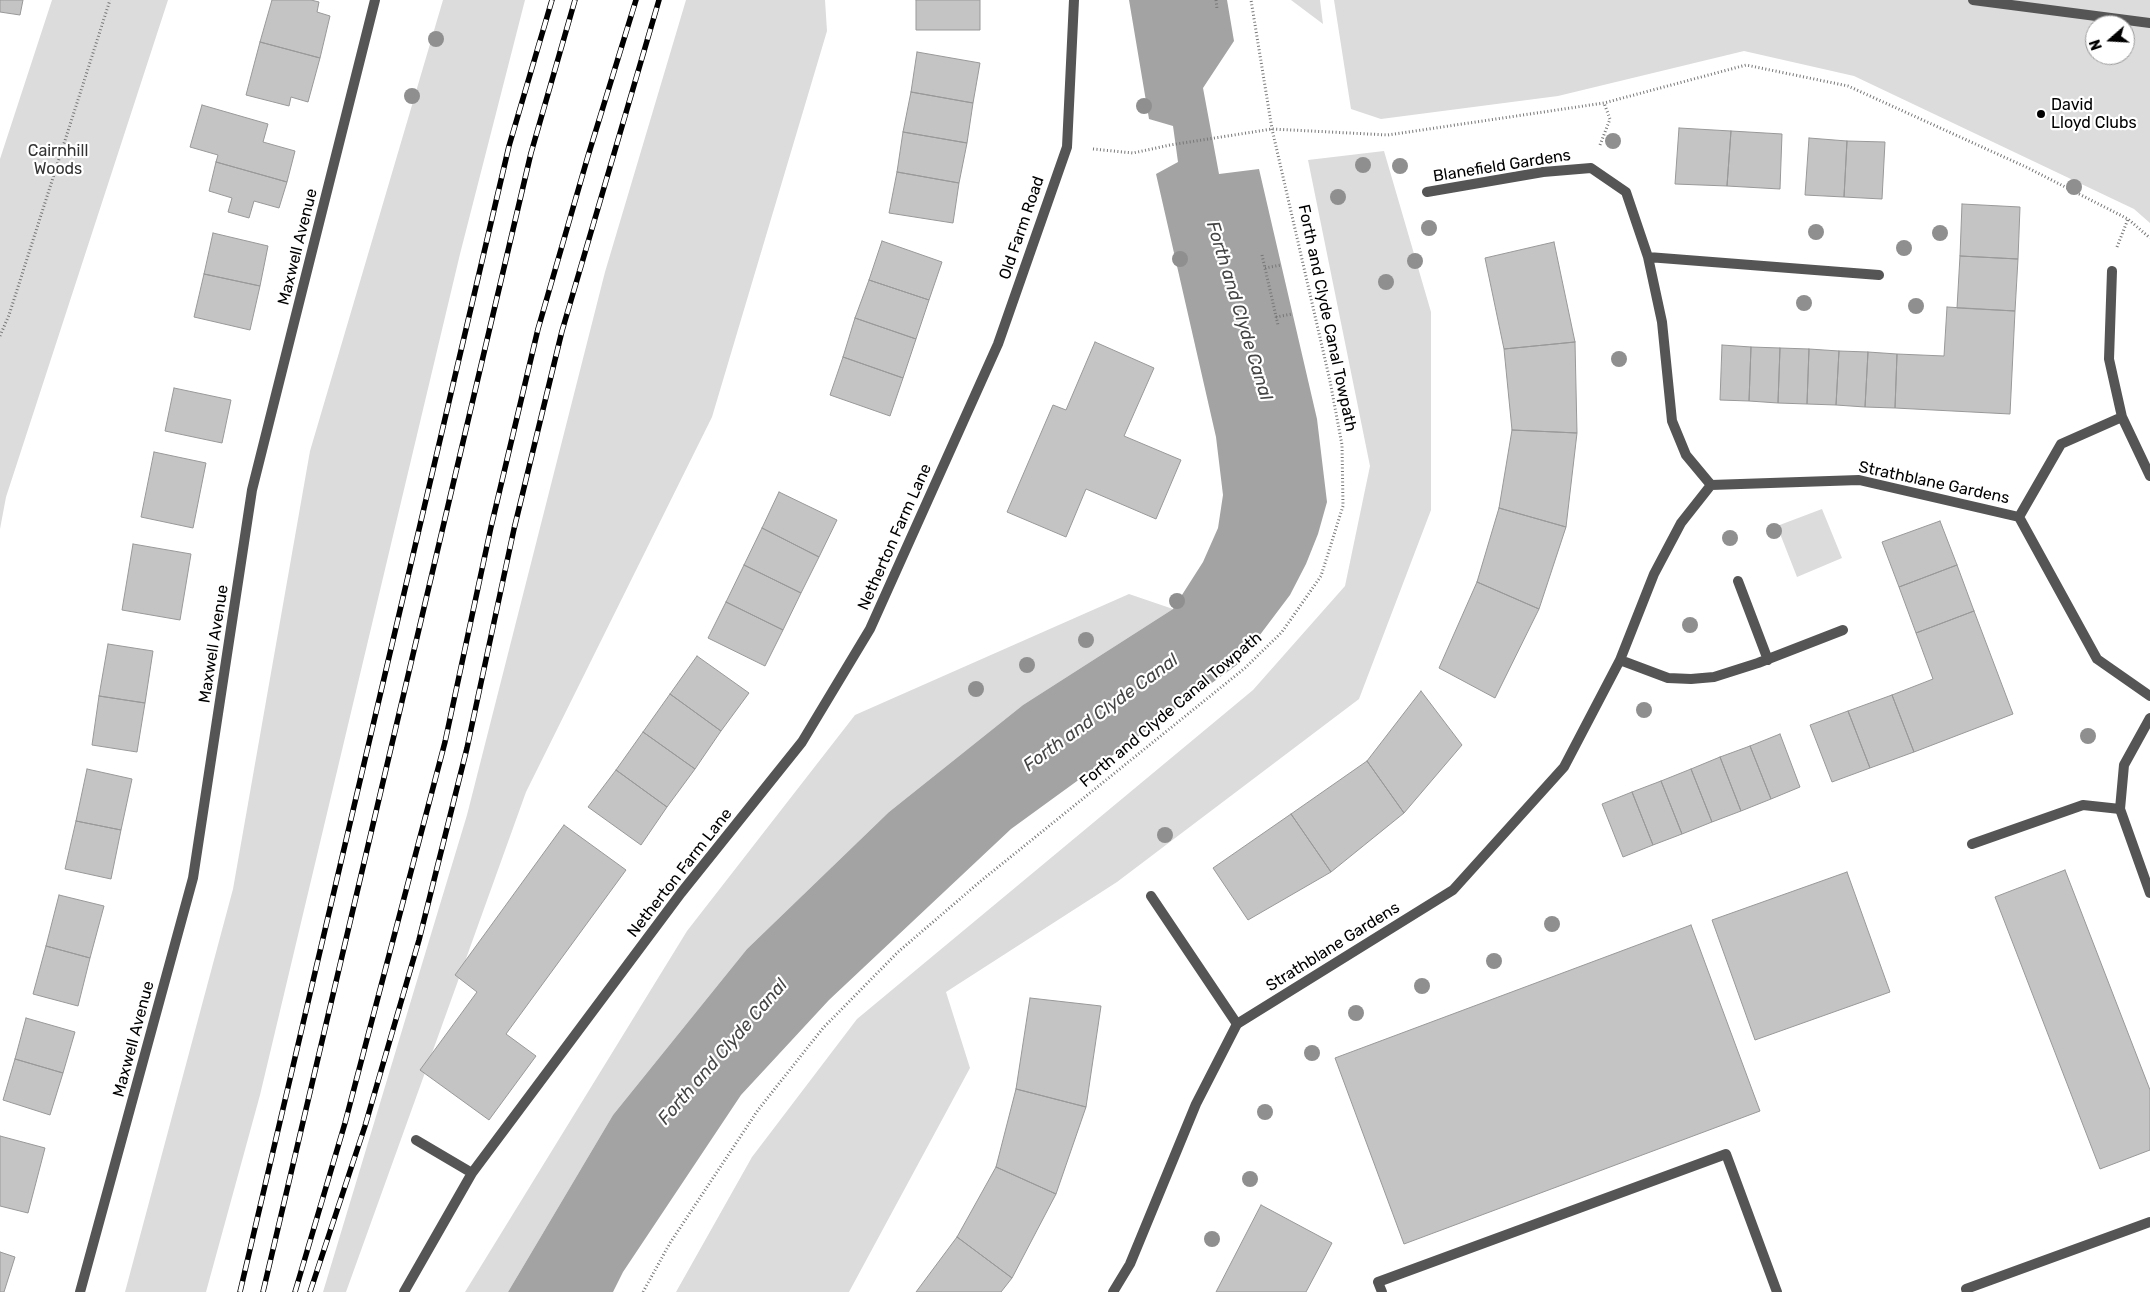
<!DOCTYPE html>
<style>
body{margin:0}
#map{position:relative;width:2150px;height:1292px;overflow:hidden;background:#fff;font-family:Rubik,sans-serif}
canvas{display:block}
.north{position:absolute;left:2085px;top:15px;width:50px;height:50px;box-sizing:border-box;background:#fff;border:1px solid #999;border-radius:50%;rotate:251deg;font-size:14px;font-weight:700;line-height:20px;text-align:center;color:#000}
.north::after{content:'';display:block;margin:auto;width:18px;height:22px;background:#000;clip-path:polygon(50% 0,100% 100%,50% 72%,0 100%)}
</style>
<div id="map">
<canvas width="2150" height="1292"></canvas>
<div class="north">N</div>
</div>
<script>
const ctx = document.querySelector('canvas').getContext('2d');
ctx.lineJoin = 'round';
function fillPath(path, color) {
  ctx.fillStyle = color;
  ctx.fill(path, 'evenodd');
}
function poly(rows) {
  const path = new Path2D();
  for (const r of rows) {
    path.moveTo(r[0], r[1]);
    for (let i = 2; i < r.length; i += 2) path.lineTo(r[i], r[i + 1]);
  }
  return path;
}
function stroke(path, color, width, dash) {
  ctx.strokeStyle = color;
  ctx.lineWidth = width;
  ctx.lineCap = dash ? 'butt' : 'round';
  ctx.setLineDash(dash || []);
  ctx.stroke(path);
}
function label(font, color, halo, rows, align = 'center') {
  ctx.font = font + ' Rubik,sans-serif';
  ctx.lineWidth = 4.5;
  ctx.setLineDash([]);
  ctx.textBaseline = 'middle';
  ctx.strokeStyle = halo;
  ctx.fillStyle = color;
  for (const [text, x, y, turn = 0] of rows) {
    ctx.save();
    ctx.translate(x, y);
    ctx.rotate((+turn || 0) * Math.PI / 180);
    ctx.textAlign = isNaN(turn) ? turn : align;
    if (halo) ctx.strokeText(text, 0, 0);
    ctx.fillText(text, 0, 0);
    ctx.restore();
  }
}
fillPath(poly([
 [52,0,168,0,6,497,0,529,0,159],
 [443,0,525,0,460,254,260,1095,206,1292,125,1292,233,889,310,451],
 [686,0,825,0,827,31,712,417,526,792,346,1292,323,1292,467,815,605,272],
 [1291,0,1320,0,1323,24],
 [1334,0,2150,0,2150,223,2134,209,1854,76,1744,51,1558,96,1381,119,1351,109],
 [2095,25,2125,25,2125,55,2095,55],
 [1384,151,1431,312,1431,510,1359,699,1117,882,946,992,970,1068,849,1292,676,1292,752,1157,857,1019,1253,690,1345,586,1370,466,1308,160],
 [1822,509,1842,558,1797,577,1777,526],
 [1129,594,1173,609,1023,705,889,812,747,949,613,1115,508,1292,465,1292,687,931,855,715]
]), '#dcdcdc');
fillPath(poly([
 [1129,0,1227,0,1234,41,1203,88,1219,174,1259,169,1317,419,1327,502,1318,534,1306,564,1290,595,1238,664,1011,829,829,1000,741,1095,623,1272,613,1292,508,1292,613,1115,747,949,889,812,1023,705,1173,609,1203,562,1218,528,1223,495,1216,437,1156,174,1178,162,1173,126,1149,119]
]), '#a3a3a3');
const building = poly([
 [0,0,23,0,20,15,0,12,0,0],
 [272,0,311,0,319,2,317,12,330,16,320,58,260,42,272,0],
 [916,0,980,0,980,30,916,30,916,0],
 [260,42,320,58,308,102,291,97,289,106,246,95,260,42],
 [917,52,980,63,973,103,911,92,917,52],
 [911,92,973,103,967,143,903,132,911,92],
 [202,105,268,124,263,142,295,151,287,182,216,162,218,155,190,147,202,105],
 [1679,128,1731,131,1727,186,1675,184,1679,128],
 [1731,131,1782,134,1780,189,1727,186,1731,131],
 [903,132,967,143,959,183,897,172,903,132],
 [1809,138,1847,141,1844,197,1805,195,1809,138],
 [1847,141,1885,142,1882,199,1844,197,1847,141],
 [216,162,287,182,279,208,254,201,249,218,228,212,232,198,209,191,216,162],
 [897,172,959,183,953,223,889,213,897,172],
 [1962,204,2020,207,2018,259,1960,256,1962,204],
 [213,233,268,246,260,286,204,274,213,233],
 [882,241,942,262,929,300,869,280,882,241],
 [1554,242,1575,342,1504,349,1485,258,1554,242],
 [1960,256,2018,259,2015,311,1957,308,1960,256],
 [204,274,260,286,250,330,194,317,204,274],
 [869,280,929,300,916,339,855,318,869,280],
 [1947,307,2015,311,2010,414,1895,408,1897,354,1944,356,1947,307],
 [855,318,916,339,903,378,843,357,855,318],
 [1095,342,1154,368,1124,436,1181,460,1156,519,1086,489,1066,537,1007,512,1053,405,1066,410,1095,342],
 [1575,342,1577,433,1512,430,1504,349,1575,342],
 [1722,345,1751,347,1749,401,1720,400,1722,345],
 [1751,347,1780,348,1778,403,1749,401,1751,347],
 [1780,348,1809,349,1807,404,1778,403,1780,348],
 [1809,349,1839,351,1836,405,1807,404,1809,349],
 [1839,351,1868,352,1865,407,1836,405,1839,351],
 [1868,352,1897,354,1895,408,1865,407,1868,352],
 [843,357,903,378,890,416,830,395,843,357],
 [174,388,231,400,222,443,165,431,174,388],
 [1512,430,1577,433,1566,527,1499,508,1512,430],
 [154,452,206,463,193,528,141,517,154,452],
 [779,492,837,520,819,557,762,528,779,492],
 [1499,508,1566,527,1539,609,1477,582,1499,508],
 [1940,521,1957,565,1899,587,1882,542,1940,521],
 [762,528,819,557,801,593,744,565,762,528],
 [133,544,191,554,180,620,122,610,133,544],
 [744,565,801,593,783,630,726,602,744,565],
 [1957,565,1974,611,1916,633,1899,587,1957,565],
 [1477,582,1539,609,1495,698,1439,668,1477,582],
 [726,602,783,630,765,666,708,638,726,602],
 [1974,611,2013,714,1914,752,1892,695,1933,679,1916,633,1974,611],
 [108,644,153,651,145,703,99,696,108,644],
 [697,656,749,693,721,731,670,694,697,656],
 [1421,691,1462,745,1404,813,1367,761,1421,691],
 [670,694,721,731,695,769,643,732,670,694],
 [1892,695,1914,752,1870,768,1848,711,1892,695],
 [99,696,145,703,137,752,92,745,99,696],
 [1848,711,1870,768,1832,782,1810,725,1848,711],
 [643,732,695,769,667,807,616,770,643,732],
 [1780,734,1800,787,1771,799,1750,746,1780,734],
 [1750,746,1771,799,1741,811,1720,757,1750,746],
 [1720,757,1741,811,1712,822,1691,769,1720,757],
 [1367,761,1404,813,1331,872,1291,814,1367,761],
 [87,769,132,779,121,830,76,821,87,769],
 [1691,769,1712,822,1682,834,1661,781,1691,769],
 [616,770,667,807,641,845,588,807,616,770],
 [1661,781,1682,834,1653,845,1632,792,1661,781],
 [1632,792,1653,845,1623,857,1602,804,1632,792],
 [1291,814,1331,872,1248,920,1213,868,1291,814],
 [76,821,121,830,111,879,65,869,76,821],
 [564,825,626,870,506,1034,536,1056,489,1120,420,1070,477,992,455,975,564,825],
 [2065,870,2150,1090,2150,1150,2100,1169,1995,897,2065,870],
 [1847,872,1890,992,1755,1040,1712,920,1847,872],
 [59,895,104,906,90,958,46,946,59,895],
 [1691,925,1760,1111,1404,1244,1335,1058,1691,925],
 [46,946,90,958,78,1006,33,994,46,946],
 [1030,998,1101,1006,1086,1107,1016,1089,1030,998],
 [26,1018,75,1032,63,1073,15,1059,26,1018],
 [15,1059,63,1073,50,1115,3,1100,15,1059],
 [1016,1089,1086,1107,1056,1194,996,1167,1016,1089],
 [0,1136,45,1148,28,1213,0,1206,0,1136],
 [996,1167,1056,1194,1012,1278,957,1237,996,1167],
 [1261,1205,1332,1243,1306,1292,1216,1292,1261,1205],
 [957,1237,1012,1278,1001,1292,916,1292,957,1237],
 [0,1252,15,1257,4,1292,0,1292,0,1252]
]);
fillPath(building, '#c4c4c4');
stroke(building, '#999', 1);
stroke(poly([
 [1216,0,1217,9],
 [1600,145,1610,119,1604,103],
 [1093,149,1133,153,1170,145,1272,129,1388,135,1604,103,1746,65,1848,86,2026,167,2128,219,2150,238],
 [2117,247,2128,219],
 [1262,255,1278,325],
 [1265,268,1281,265],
 [1276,317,1292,314],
 [0,336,9,315,110,0],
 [643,1292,670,1243,758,1110,823,1028,898,952,982,880,1245,668,1282,632,1321,576,1343,506,1342,445,1330,381,1272,129,1251,0]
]), '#777', 3, [1, 2.5]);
stroke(poly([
 [1973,0,2150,23],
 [1972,844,2083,805,2120,809],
 [1151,896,1237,1024],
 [1382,1292,1378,1282,1726,1154,1777,1292],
 [1967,1292,1966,1289,2150,1222]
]), '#555', 10);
stroke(poly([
 [1427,192,1543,172,1591,168,1626,192,1648,257,1662,322,1672,421,1686,455,1711,485],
 [1648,257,1879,275],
 [2112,271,2109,359,2122,417,2150,476],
 [2019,517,2061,444,2122,417],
 [1738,581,1768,660],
 [1620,660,1668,678,1691,679,1714,677,1758,663,1843,630],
 [2150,718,2124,765,2120,809,2150,893],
 [416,1140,472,1173],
 [404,1292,472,1173,681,893,802,742,870,629,998,344,1067,147,1074,0],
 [1113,1292,1130,1264,1196,1104,1237,1024,1453,890,1564,767,1620,660,1654,574,1681,523,1711,485,1859,480,2019,517,2097,659,2150,696]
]), '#555', 10);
stroke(poly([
 [80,1292,193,878,252,490,375,0]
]), '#555', 10);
const rail = poly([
 [240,1292,509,146,552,0],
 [263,1292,531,153,575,0],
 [295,1292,345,1123,445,742,491,527,538,329,588,156,636,0],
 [310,1292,365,1126,419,940,467,748,514,529,562,331,659,0]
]);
stroke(rail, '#000', 5.5);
stroke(rail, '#fff', 4, [11]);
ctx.fillStyle = '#8f8f8f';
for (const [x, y] of [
 [436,39],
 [412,96],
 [1144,106],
 [1613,141],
 [1363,165],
 [1400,166],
 [2074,187],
 [1338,197],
 [1429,228],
 [1816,232],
 [1940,233],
 [1904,248],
 [1180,259],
 [1415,261],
 [1386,282],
 [1804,303],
 [1916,306],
 [1619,359],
 [1774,531],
 [1730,538],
 [1177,601],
 [1690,625],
 [1086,640],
 [1027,665],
 [976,689],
 [1644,710],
 [2088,736],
 [1165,835],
 [1552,924],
 [1494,961],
 [1422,986],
 [1356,1013],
 [1312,1053],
 [1265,1112],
 [1250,1179],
 [1212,1239]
]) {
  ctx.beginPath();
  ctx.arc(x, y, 8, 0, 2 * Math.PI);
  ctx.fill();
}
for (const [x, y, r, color] of [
 [2041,114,5,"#000"]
]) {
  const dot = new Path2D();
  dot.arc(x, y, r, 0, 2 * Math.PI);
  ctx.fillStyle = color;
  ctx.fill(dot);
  stroke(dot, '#fff', 2);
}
label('16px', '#000', '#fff', [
 ["David",2051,105],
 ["Lloyd Clubs",2051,123]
], 'left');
label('16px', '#333', '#fff', [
 ["Cairnhill",58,151],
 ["Woods",58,169]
]);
label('16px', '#000', '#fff', [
 ["Blanefield Gardens",1502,166,-9],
 ["Old Farm Road",1022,228,-71],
 ["Maxwell Avenue",298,247,-76],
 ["Forth and Clyde Canal Towpath",1327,318,78],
 ["Strathblane Gardens",1934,483,12],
 ["Netherton Farm Lane",895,537,-66],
 ["Maxwell Avenue",214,644,-81],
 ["Forth and Clyde Canal Towpath",1171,710,-40],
 ["Netherton Farm Lane",680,873,-52],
 ["Strathblane Gardens",1333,947,-32],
 ["Maxwell Avenue",134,1039,-75]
]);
label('italic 18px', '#444', '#fff', [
 ["Forth and Clyde Canal",1239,311,73],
 ["Forth and Clyde Canal",1101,713,-36],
 ["Forth and Clyde Canal",723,1052,-49]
]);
</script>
